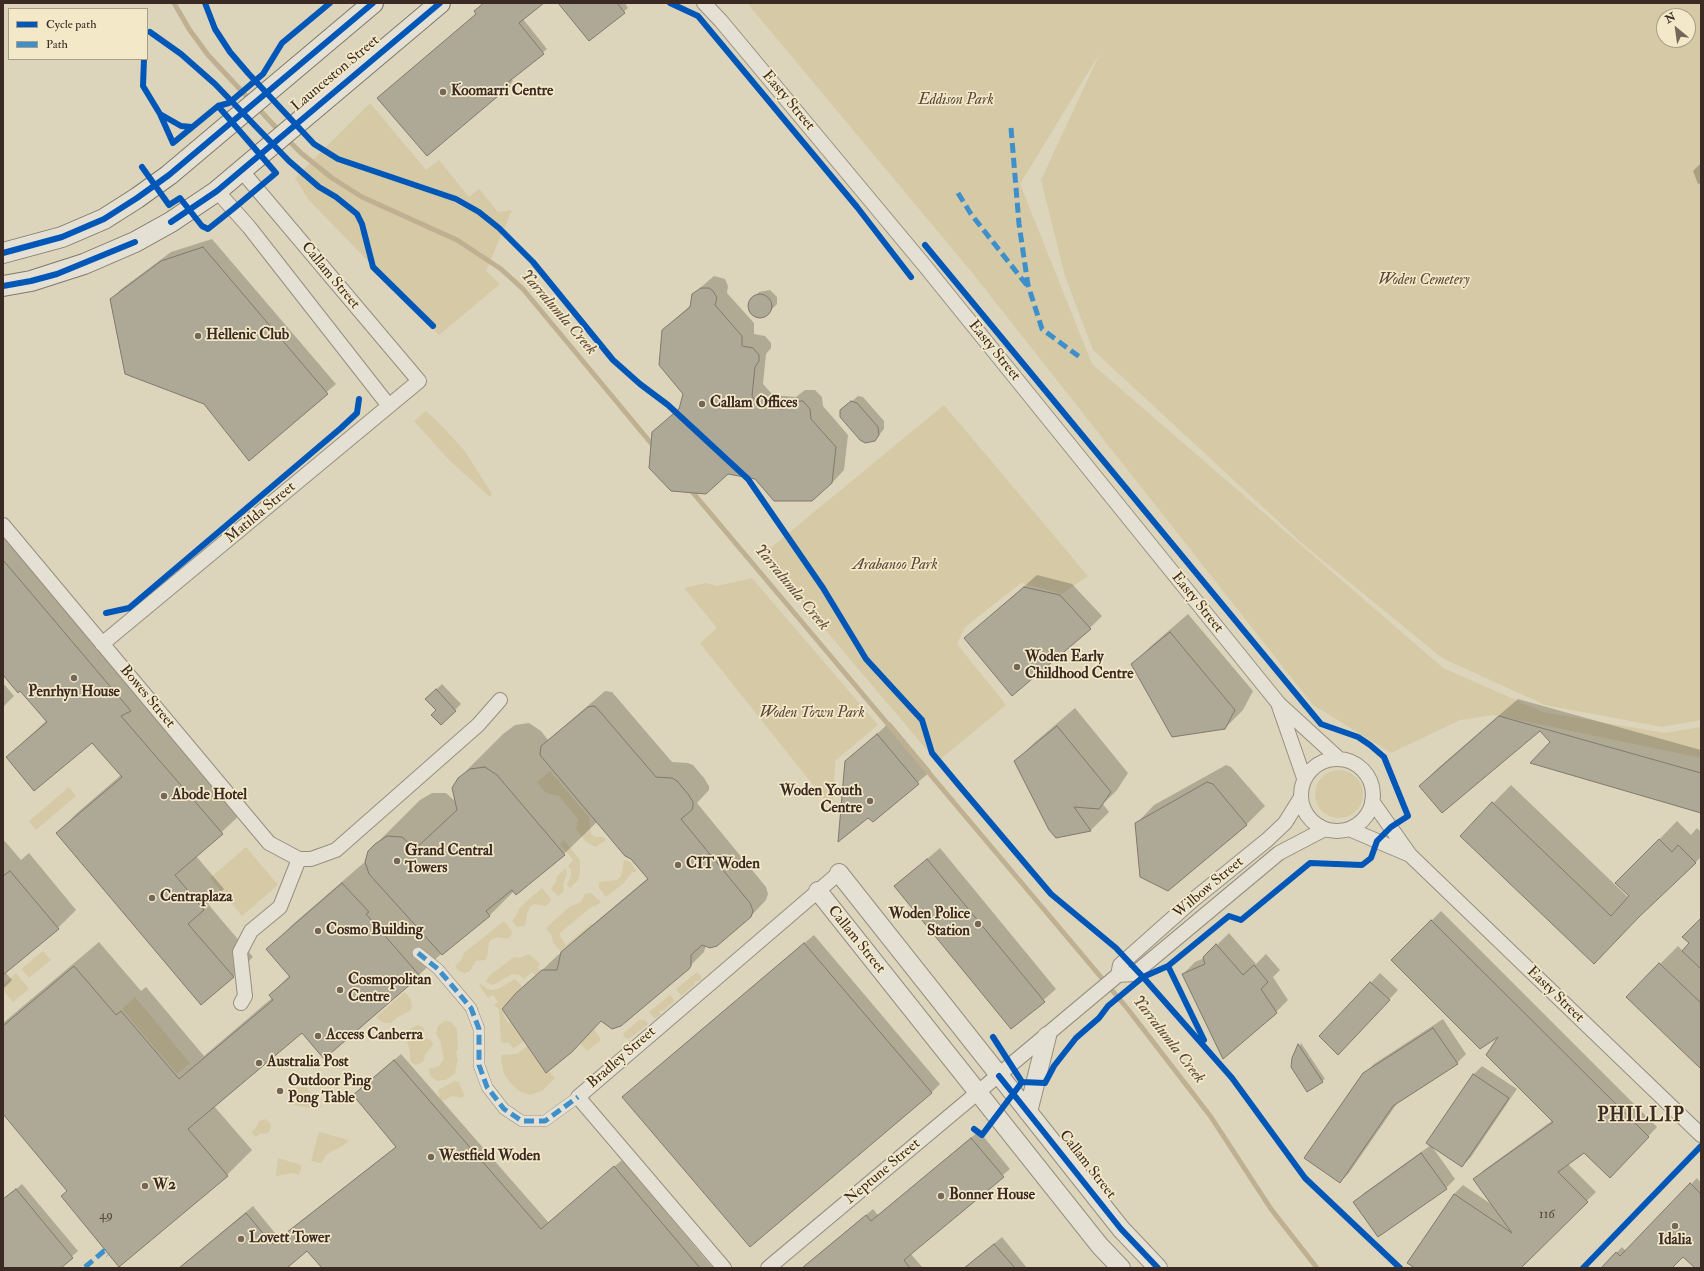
<!DOCTYPE html>
<style>
body{margin:0}
#map{position:relative;width:1704px;height:1271px;overflow:hidden;background:#ddd5bb;font-family:"IM FELL Double Pica",serif}
canvas{display:block}
.frame{position:absolute;inset:0;border:4px solid #3b2a23;pointer-events:none}
.legend{position:absolute;left:8px;top:8px;width:140px;height:52px;box-sizing:border-box;background:#f3e9c9;border:1px solid #a99d87;margin:0;padding:5px 7px;list-style:none;font-size:12px;color:#3b2a23}
.legend li{display:flex;align-items:center;gap:8px;height:20px}
.legend b{width:20px;border:1px solid #a99d87}
.north{position:absolute;left:1656px;top:8px;width:40px;height:40px;box-sizing:border-box;background:#f3e9c9;border:1px solid #a99d87;border-radius:50%;rotate:331deg;font-size:11px;font-weight:700;line-height:16px;text-align:center;color:#3b2a23}
.north::after{content:'';display:block;margin:auto;width:14px;height:18px;background:#746658;clip-path:polygon(50% 0,100% 100%,50% 72%,0 100%)}
</style>
<div id="map">
<canvas width="1704" height="1271"></canvas>
<div class="frame"></div>
<ul class="legend">
<li><b style="height:5px;background:#0057b8"></b>Cycle path</li>
<li><b style="height:5px;background:#3e90cb"></b>Path</li>
</ul>
<div class="north">N</div>
</div>
<script>
const ctx = document.querySelector('canvas').getContext('2d');
ctx.lineJoin = 'round';
function fillPath(path, color) {
  ctx.fillStyle = color;
  ctx.fill(path, 'evenodd');
}
function poly(rows) {
  const path = new Path2D();
  for (const r of rows) {
    if (r.length === 3) {
      path.moveTo(r[0] + r[2], r[1]);
      path.arc(r[0], r[1], r[2], 0, 2 * Math.PI);
      continue;
    }
    path.moveTo(r[0], r[1]);
    for (let i = 2; i < r.length; i += 2) path.lineTo(r[i], r[i + 1]);
  }
  return path;
}
function stroke(path, color, width, dash) {
  ctx.strokeStyle = color;
  ctx.lineWidth = width;
  ctx.lineCap = dash ? 'butt' : 'round';
  ctx.setLineDash(dash || []);
  ctx.stroke(path);
}
function label(font, color, halo, rows, align = 'center') {
  ctx.font = font + ' "IM FELL Double Pica",serif';
  ctx.lineWidth = 3.5;
  ctx.setLineDash([]);
  ctx.textBaseline = 'middle';
  ctx.strokeStyle = halo;
  ctx.fillStyle = color;
  for (const [text, x, y, turn = 0] of rows) {
    ctx.save();
    ctx.translate(x, y);
    ctx.rotate((+turn || 0) * Math.PI / 180);
    ctx.textAlign = isNaN(turn) ? turn : align;
    if (halo) ctx.strokeText(text, 0, 0);
    ctx.fillText(text, 0, 0);
    ctx.restore();
  }
}
fillPath(poly([
 [747,3,1701,3,1701,720,1662,727,1545,705,1442,658,1304,545,1093,350,1065,276,1041,180,1100,53,1020,184,1092,364,1443,668,1543,712,1665,733,1701,727,1701,758,1494,715,1460,720,1391,753,1313,705,970,270],
 [1664,16,1688,16,1688,40,1664,40],
 [370,103,426,170,439,160,469,197,479,189,498,212,512,210,486,271,500,284,439,335,308,199,295,178],
 [944,405,1088,576,1062,594,1021,583,965,627,957,644,1006,705,937,762,762,555],
 [426,411,440,424,464,450,492,494,490,497,449,460,414,421],
 [752,578,878,725,835,761,833,810,700,643,717,628,684,588,706,583,717,586],
 [1339,794,24],
 [550,771,589,817,591,834,595,837,603,837,606,839,605,841,595,847,585,841,576,829,578,819,559,796,546,793,537,782],
 [69,787,76,796,36,830,29,821],
 [564,840,580,860,580,873,578,880,570,888,567,885,571,875,571,870,568,866,573,860,560,844],
 [246,847,278,885,242,916,210,878],
 [624,860,630,862,637,871,631,873,624,883,606,897,599,888,599,882,617,880,621,876],
 [566,868,567,874,563,884,564,891,558,896,551,889,556,882,557,876],
 [542,888,551,899,549,903,546,906,534,904,530,907,527,914,525,926,517,927,512,921,517,914,519,908],
 [591,893,601,902,594,907,593,906,589,909,566,928,560,933,560,936,566,945,592,923,593,925,561,952,553,942,551,934,546,928,569,907,581,902,585,894],
 [504,921,512,931,511,936,507,939,498,937,492,939,489,942,487,958,485,960,476,961,470,971,464,973,459,971,455,966,462,959,464,953],
 [43,951,51,960,29,978,21,969],
 [529,954,540,964,538,967,541,971,536,975,532,972,524,979,519,975,512,974,493,985,486,982,489,976,514,957,520,958],
 [697,972,701,976,701,980,694,982,695,984,681,996,676,989],
 [16,973,29,989,13,1002,3,990,3,984],
 [515,979,522,986,501,1009,508,1023,510,1022,524,1041,516,1047,513,1048,509,1043,501,1042,499,1010,494,1005,498,1002,493,995,488,998,479,985,481,984,487,989,492,990,498,989],
 [405,992,411,1000,412,1006,410,1011,398,1017,391,1023,383,1023,376,1017],
 [670,995,675,1001,663,1011,662,1010,659,1012,661,1014,655,1019,649,1012],
 [135,997,190,1063,177,1074,122,1009],
 [640,1019,642,1021,644,1019,648,1024,633,1036,629,1039,625,1038,623,1034],
 [444,1021,451,1022,457,1029,458,1048,456,1053,458,1059,455,1073,446,1080,437,1081,430,1076,429,1069,439,1066,444,1059,440,1040,436,1034,438,1026],
 [418,1025,424,1028,424,1037,431,1040,433,1045,426,1053,423,1062,415,1065,410,1061,410,1051,405,1036,410,1029],
 [594,1029,601,1040,587,1051,580,1043],
 [527,1046,545,1072,549,1071,555,1078,543,1090,530,1095,519,1091,512,1085,504,1074,501,1060,502,1055,517,1054],
 [455,1081,459,1082,464,1095,462,1098,452,1096,444,1101,440,1099,438,1090],
 [296,1087,306,1087,322,1107,310,1108,294,1105,292,1091],
 [265,1119,271,1124,270,1131,266,1134,261,1133,255,1137,251,1132,256,1128,259,1121],
 [319,1132,349,1140,344,1145,327,1154,321,1163,311,1161],
 [278,1158,302,1165,299,1175,293,1173,276,1176]
]), '#d5c9a6');
fillPath(poly([
 [484,3,542,3,523,19,547,49,511,79,513,81,509,86,427,155,477,14],
 [560,3,625,3,628,8,589,40],
 [1701,163,1701,183,1698,184,1693,171],
 [212,239,336,384,249,460,205,403,111,300,120,290,171,252],
 [714,276,725,279,728,286,727,293,754,323,754,334,765,336,771,343,771,348,766,354,763,384,773,395,796,397,805,390,815,390,822,397,823,406,848,435,844,470,832,483,756,478,653,432,680,407,684,394,663,330,691,305,693,294],
 [770,290,777,297,777,304,766,315,759,317,752,315,749,304,753,298,759,292],
 [858,396,863,397,884,421,884,429,875,440,841,411],
 [3,517,242,813,196,856,224,889,208,904,253,957,233,977,57,833,77,813,121,775,92,741,7,757,47,720,21,689,3,674],
 [1037,575,1072,584,1102,616,1090,628,965,638],
 [1188,614,1253,691,1243,710,1225,728,1133,664,1151,646],
 [3,683,14,696,3,707],
 [442,684,461,704,441,724,437,710,427,699],
 [605,691,612,692,672,762,688,763,693,765,704,778,709,786,709,790,697,803,766,887,768,894,766,900,750,917,706,945,704,952,688,968,602,1020,517,994,559,954,562,954,578,937,648,878,597,822,564,854,514,891,490,915,442,953,419,975,302,1032,214,1106,252,1150,227,1175,119,1265,68,1190,3,1112,3,1023,99,942,141,991,146,987,204,1056,272,998,270,995,290,975,268,950,292,925,367,860,369,851,420,800,432,793,446,793,456,802,458,779,503,734,515,725,529,723,541,731,548,740],
 [1518,699,1701,750,1701,812,1551,742,1540,730,1420,786,1438,768],
 [1075,708,1128,773,1117,790,1103,804,1109,812,1091,830,1056,837,1016,761,1034,743],
 [890,722,931,771,873,821,846,762],
 [1226,765,1231,767,1265,806,1247,824,1168,890,1136,824,1154,805],
 [1511,785,1629,898,1631,896,1617,883,1677,821,1691,835,1697,828,1701,832,1701,857,1674,884,1672,883,1611,945,1461,836],
 [3,839,21,860,29,853,76,910,58,928,5,972,12,980,3,989],
 [940,848,1056,989,1012,1028,895,886],
 [1441,911,1657,1127,1619,1168,1585,1152,1568,1164,1596,1192,1533,1254,1517,1268,1417,1268,1408,1262,1454,1194,1463,1185,1494,1206,1475,1179,1484,1170,1553,1120,1501,1034,1393,960],
 [1701,919,1701,1067,1660,964,1678,946,1683,951,1691,943],
 [1229,933,1256,964,1266,954,1280,970,1273,977,1288,1000,1276,1012,1183,974,1195,962,1204,958],
 [814,935,940,1084,931,1093,633,1088],
 [1380,973,1398,990,1347,1045,1320,1036],
 [1443,1019,1466,1054,1457,1063,1398,1102,1349,1173,1340,1182,1364,1074,1374,1064],
 [1301,1043,1325,1079,1322,1081,1292,1059],
 [401,1054,549,1223,622,1160,713,1268,323,1268,308,1250,285,1268,179,1268,253,1206,279,1238,397,1146,354,1095],
 [1482,1066,1517,1089,1471,1157,1462,1166,1431,1145,1455,1179,1446,1188,1355,1202,1364,1193,1431,1145,1473,1075],
 [979,1131,1010,1169,910,1253,923,1268,802,1268,873,1209,878,1215],
 [1697,1178,1701,1183,1701,1268,1696,1268,1683,1255,1671,1268,1602,1268,1622,1247,1626,1251],
 [22,1184,78,1251,59,1268,3,1268,3,1200],
 [1002,1237,1027,1268,965,1268]
]), '#0003');
stroke(poly([
 [174,3,189,29,208,55,250,100],
 [256,106,280,132],
 [286,138,301,153,332,178,362,197,457,240,501,269,523,289,655,448],
 [689,488,1127,1008,1211,1117,1271,1209,1317,1268]
]), '#beb090', 5);
const building = poly([
 [484,3,544,3,519,23,544,54,507,83,510,86,427,156,377,98,476,14,474,11,484,3],
 [558,3,617,3,625,13,589,41,558,3],
 [203,247,328,394,249,461,204,404,125,374,110,299,161,261,203,247],
 [701,288,709,288,713,291,717,298,715,305,742,336,742,346,753,348,759,355,759,361,755,367,752,396,761,407,783,409,792,401,803,401,810,409,811,419,836,447,832,483,812,501,774,501,755,479,728,474,706,494,671,491,649,468,652,432,679,409,683,394,659,365,662,330,690,307,692,294,701,288],
 [760,306,12],
 [851,401,857,403,878,427,879,435,875,441,865,443,860,440,840,417,840,410,851,401],
 [3,560,131,711,121,716,223,834,175,875,204,910,188,924,234,977,201,1005,56,833,122,777,92,743,34,791,6,757,47,722,20,691,18,693,3,675,3,560],
 [1024,587,1060,595,1091,629,1012,696,964,638,1024,587],
 [1170,632,1235,710,1225,729,1172,737,1131,664,1170,632],
 [436,689,456,711,441,725,431,715,436,710,425,699,436,689],
 [593,706,596,707,656,777,672,778,677,781,688,794,693,802,693,806,692,810,681,819,750,903,753,911,751,917,717,946,710,948,702,945,691,955,691,966,689,969,621,1026,612,1029,601,1021,572,1052,546,1073,502,1009,516,993,542,970,557,970,561,952,648,879,631,859,625,856,540,755,541,746,588,707,593,706],
 [1499,716,1701,773,1701,813,1530,763,1550,742,1540,731,1442,813,1419,786,1499,716],
 [1057,726,1111,792,1099,809,1074,807,1091,831,1056,838,1049,830,1014,761,1057,726],
 [877,734,919,784,873,822,868,818,838,842,845,761,877,734],
 [485,767,497,775,565,855,516,895,512,890,486,911,490,916,442,955,369,874,365,862,368,851,375,844,387,836,402,837,415,849,457,810,452,788,458,778,470,769,485,767],
 [1207,782,1213,784,1247,825,1168,891,1140,877,1135,823,1207,782],
 [1492,802,1611,916,1629,896,1615,883,1659,839,1672,852,1678,845,1696,863,1639,917,1594,964,1460,836,1492,802],
 [927,859,1045,1002,1011,1029,894,886,927,859],
 [10,871,59,929,3,975,3,876,10,871],
 [342,883,369,912,366,914,420,976,324,1059,302,1033,188,1129,228,1176,119,1267,61,1196,67,1191,3,1114,3,1026,74,966,116,1015,121,1011,179,1079,273,1000,269,995,290,977,266,949,342,883],
 [1701,918,1701,969,1682,951,1689,943,1682,937,1701,918],
 [1431,920,1649,1137,1610,1178,1584,1153,1558,1172,1588,1202,1521,1268,1415,1268,1407,1263,1454,1194,1512,1233,1473,1179,1553,1122,1486,1055,1498,1037,1480,1049,1391,960,1431,920],
 [804,943,932,1093,750,1247,622,1097,804,943],
 [1216,944,1243,975,1254,965,1268,982,1261,989,1277,1013,1223,1059,1182,974,1205,964,1203,957,1216,944],
 [1659,963,1701,1003,1701,1069,1626,997,1659,963],
 [1370,982,1390,1000,1338,1055,1319,1036,1370,982],
 [1433,1028,1458,1064,1393,1106,1340,1183,1304,1158,1363,1073,1433,1028],
 [1298,1044,1323,1082,1307,1092,1291,1067,1292,1058,1298,1044],
 [394,1060,541,1229,614,1166,700,1268,322,1268,307,1251,287,1268,179,1268,246,1213,272,1244,396,1147,353,1095,394,1060],
 [1473,1074,1509,1098,1462,1167,1426,1143,1473,1074],
 [971,1138,1004,1177,904,1260,910,1268,802,1268,866,1215,871,1221,971,1138],
 [1421,1153,1447,1189,1378,1237,1353,1202,1421,1153],
 [1690,1183,1701,1194,1701,1268,1695,1268,1683,1257,1672,1268,1601,1268,1616,1252,1620,1256,1690,1183],
 [16,1189,73,1258,61,1268,3,1268,3,1199,16,1189],
 [994,1244,1015,1268,964,1268,994,1244]
]);
fillPath(building, '#aea897');
stroke(building, '#80796c', 1);
const pedestrian = poly([
 [418,953,438,969,471,1008,479,1029,479,1065,487,1087,504,1109,522,1121,545,1121,578,1097]
]);
const minor = poly([
 [704,3,721,21,925,266,1279,704,1338,758],
 [217,191,249,227,389,406],
 [3,525,269,843,299,859,311,859,336,850,478,725,500,700],
 [102,644,419,381,241,170],
 [1279,706,1304,778],
 [1337,795,36],
 [1300,799,1285,823,1267,840,1193,900,1120,965,1118,975,1134,974,1279,853,1325,829],
 [1372,801,1410,855,1701,1135],
 [1349,829,1410,855],
 [241,1003,245,996,240,952,251,931,280,907,299,859],
 [724,1268,578,1097,839,873],
 [768,1268,1118,975]
]);
const tertiary = poly([
 [839,873,1121,1229,1158,1268],
 [818,891,1100,1246,1121,1268],
 [1028,1112,1047,1036]
]);
const secondary = poly([
 [3,253,62,237,104,219,137,198,169,175,373,3],
 [3,286,31,281,84,264,135,242,171,222,217,191,440,3]
]);
stroke(pedestrian, '#968f80', 12);
stroke(minor, '#968f80', 16);
stroke(tertiary, '#968f80', 20);
stroke(secondary, '#80796c', 22);
stroke(pedestrian, '#e4e0d3', 11);
stroke(minor, '#e4e0d3', 14);
stroke(tertiary, '#e4e0d3', 18);
stroke(secondary, '#e4e0d3', 20);
stroke(poly([
 [1011,128,1019,224,1028,285,1042,329,1081,358],
 [958,193,971,214,1029,288],
 [418,953,438,969,471,1008,479,1029,479,1065,487,1087,504,1109,522,1121,545,1121,578,1097],
 [85,1267,104,1251,108,1255]
]), '#3e90cb', 5, [10, 5]);
stroke(poly([
 [205,3,215,29,230,52,248,73,314,144,338,159,456,199,479,212,499,228,533,262,613,360,640,384,668,405,748,479,823,588,866,659,922,720,932,753,962,789,1051,894,1116,948,1143,977,1232,1078,1305,1178,1400,1268],
 [670,3,698,16,857,207,911,277],
 [150,32,181,54,215,84,289,161,319,187,336,197,357,214,362,224,373,267,433,326],
 [144,59,143,86,160,114,181,126,192,127],
 [160,114,173,143,218,106,229,103,263,74,282,43,330,3],
 [142,167,169,205,180,198,202,226,208,229,233,209,276,173,218,106],
 [171,222,217,191,440,3],
 [925,245,1321,724,1358,737,1370,745,1384,757,1408,816,1391,827,1377,841,1371,858,1362,865,1310,863,1241,920,1229,916,1168,966,1143,977,1108,1006,1099,1018,1076,1038,1054,1066,1045,1083,1022,1082],
 [3,253,62,237,104,219,137,198,169,175,373,3],
 [3,286,31,281,57,274,135,242],
 [106,613,129,608,341,428,357,413,359,399],
 [1168,966,1204,1040],
 [999,1076,1121,1229,1158,1268],
 [974,1129,982,1135,1022,1082,993,1037],
 [1583,1268,1701,1146]
]), '#0057b8', 6);
for (const [x, y, r, color] of [
 [443,92,4,"#746658"],
 [198,336,4,"#746658"],
 [702,404,4,"#746658"],
 [1017,667,4,"#746658"],
 [74,678,4,"#746658"],
 [164,796,4,"#746658"],
 [870,801,4,"#746658"],
 [397,861,4,"#746658"],
 [678,865,4,"#746658"],
 [152,898,4,"#746658"],
 [978,924,4,"#746658"],
 [318,931,4,"#746658"],
 [340,990,4,"#746658"],
 [318,1036,4,"#746658"],
 [259,1063,4,"#746658"],
 [280,1091,4,"#746658"],
 [431,1157,4,"#746658"],
 [145,1186,4,"#746658"],
 [941,1196,4,"#746658"],
 [1675,1226,4,"#746658"],
 [241,1239,4,"#746658"]
]) {
  const dot = new Path2D();
  dot.arc(x, y, r, 0, 2 * Math.PI);
  ctx.fillStyle = color;
  ctx.fill(dot);
  stroke(dot, '#f3e9c9', 1.5);
}
label('13px', '#584a40', null, [
 ["116",1547,1215],
 ["49",106,1216]
]);
label('15px', '#3b2a23', '#f3e9c9', [
 ["Launceston Street",336,74,-40],
 ["Easty Street",788,101,50],
 ["Callam Street",330,276,50],
 ["Easty Street",994,351,51],
 ["Matilda Street",261,513,-40],
 ["Easty Street",1197,603,51],
 ["Bowes Street",147,697,50],
 ["Wilbow Street",1209,888,-40],
 ["Callam Street",856,940,51],
 ["Easty Street",1555,995,44],
 ["Bradley Street",622,1058,-41],
 ["Callam Street",1087,1165,52],
 ["Neptune Street",883,1172,-40]
]);
label('bold 15px', '#3b2a23', '#f3e9c9', [
 ["Koomarri Centre",451,92],
 ["Hellenic Club",206,336],
 ["Callam Offices",710,404],
 ["Woden Early",1025,658],
 ["Childhood Centre",1025,675],
 ["Penrhyn House",74,693,"center"],
 ["Woden Youth",862,792,"right"],
 ["Centre",862,809,"right"],
 ["Abode Hotel",172,796],
 ["Grand Central",405,852],
 ["Towers",405,869],
 ["CIT Woden",686,865],
 ["Centraplaza",160,898],
 ["Woden Police",970,915,"right"],
 ["Station",970,932,"right"],
 ["Cosmo Building",326,931],
 ["Cosmopolitan",348,981],
 ["Centre",348,998],
 ["Access Canberra",326,1036],
 ["Australia Post",267,1063],
 ["Outdoor Ping",288,1082],
 ["Pong Table",288,1099],
 ["Westfield Woden",439,1157],
 ["W2",153,1186],
 ["Bonner House",949,1196],
 ["Lovett Tower",249,1239],
 ["Idalia",1675,1241,"center"]
], 'left');
label('italic 15px', '#58483a', '#f3e9c9', [
 ["Eddison Park",956,101],
 ["Woden Cemetery",1424,281],
 ["Arabanoo Park",895,566],
 ["Woden Town Park",812,714]
]);
label('italic 16px', '#5e4d3e', '#f3e9c9', [
 ["Yarralumla Creek",558,313,49],
 ["Yarralumla Creek",791,588,50],
 ["Yarralumla Creek",1168,1040,52]
]);
ctx.letterSpacing = '1px';
label('bold 19px', '#3b2a23', '#f3e9c9', [
 ["PHILLIP",1641,1117]
]);
ctx.letterSpacing = '0px';
</script>
